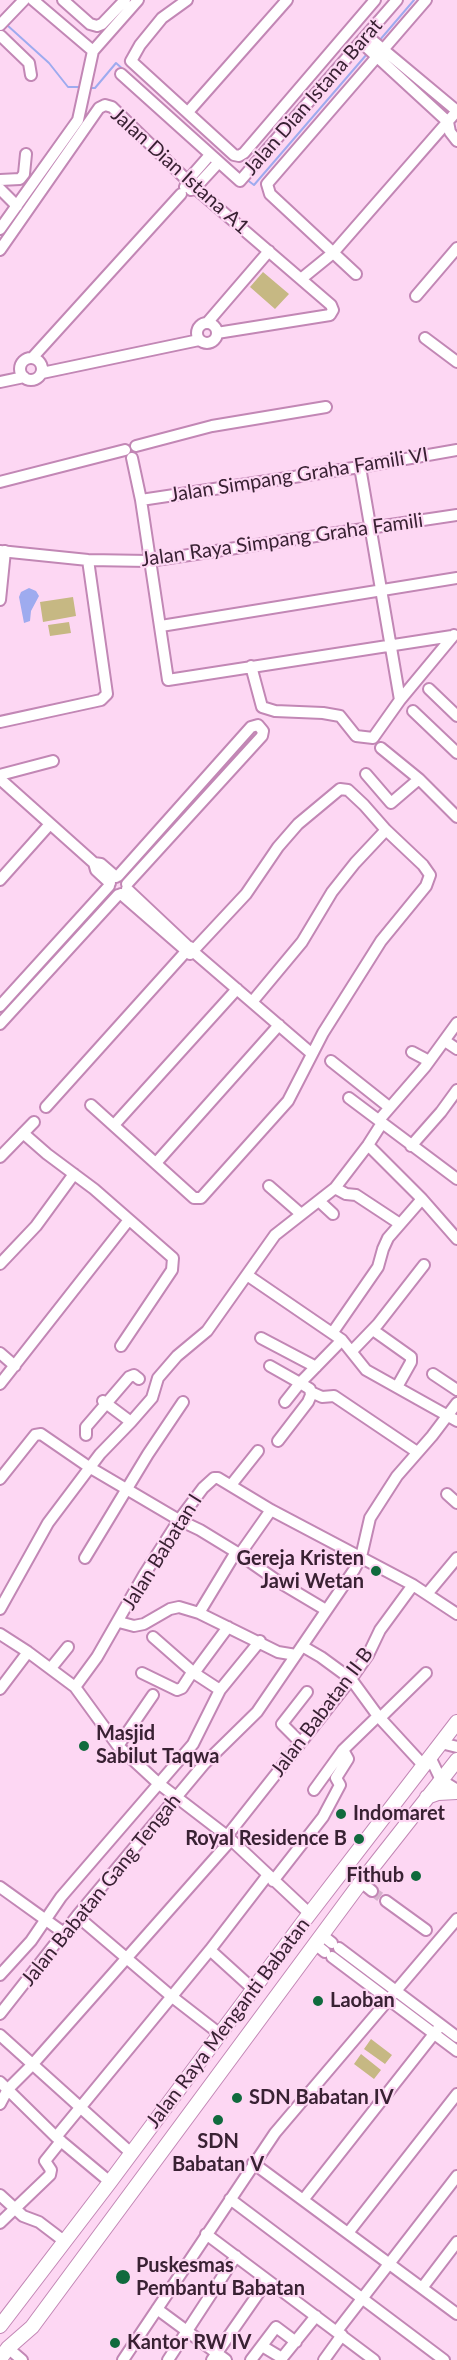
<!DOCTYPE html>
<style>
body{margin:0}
canvas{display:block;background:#fdd7f3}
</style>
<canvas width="457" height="2360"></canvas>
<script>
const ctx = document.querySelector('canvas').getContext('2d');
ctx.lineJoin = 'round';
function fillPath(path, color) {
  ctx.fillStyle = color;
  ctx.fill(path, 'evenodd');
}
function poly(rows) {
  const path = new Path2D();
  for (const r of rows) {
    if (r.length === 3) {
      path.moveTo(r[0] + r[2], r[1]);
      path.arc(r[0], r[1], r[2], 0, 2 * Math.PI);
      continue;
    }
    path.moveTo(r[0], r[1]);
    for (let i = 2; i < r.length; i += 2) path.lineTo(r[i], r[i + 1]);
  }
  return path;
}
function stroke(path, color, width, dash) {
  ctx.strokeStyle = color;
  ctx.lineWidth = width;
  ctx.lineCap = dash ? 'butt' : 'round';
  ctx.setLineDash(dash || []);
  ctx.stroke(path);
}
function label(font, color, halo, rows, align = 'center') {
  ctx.font = font + ' Lato,sans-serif';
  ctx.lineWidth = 4.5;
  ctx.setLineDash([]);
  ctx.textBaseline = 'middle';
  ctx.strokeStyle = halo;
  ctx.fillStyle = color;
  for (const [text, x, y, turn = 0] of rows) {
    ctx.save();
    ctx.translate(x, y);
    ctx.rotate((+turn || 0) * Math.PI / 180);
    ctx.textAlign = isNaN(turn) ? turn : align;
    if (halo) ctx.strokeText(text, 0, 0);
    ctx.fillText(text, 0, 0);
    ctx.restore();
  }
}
fillPath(poly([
 [263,272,289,294,275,309,250,287],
 [73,597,76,616,43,622,40,602],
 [69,622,71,633,50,636,48,625],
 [371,2039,392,2055,385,2064,364,2049],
 [361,2054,381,2070,374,2079,354,2064]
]), '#c6b883');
fillPath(poly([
 [29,588,36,591,39,596,31,611,30,621,24,623,19,597,21,592]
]), '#9eabef');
stroke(poly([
 [7,25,49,63,68,87,83,87],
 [379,41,414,0],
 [89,88,95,88,116,63,125,71],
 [217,153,242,175],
 [246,179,254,185,367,54]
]), '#9eabef', 2);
stroke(poly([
 [372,1891,386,1901]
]), '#d6b3cd', 10, [10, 5]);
const minor = poly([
 [33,0,93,51],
 [63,0,90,24,97,26,102,24,125,0],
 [187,0,162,18,140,45,131,61,234,155,239,156,244,153,375,0],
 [0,25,24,0],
 [1,36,29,63,31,75],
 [367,36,457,111],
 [361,42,448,122],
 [121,74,240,181,397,0],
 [188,112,287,0],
 [448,122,450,132,457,141],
 [0,180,20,179,24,174,26,154],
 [185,187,188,180,209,156],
 [0,189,17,206],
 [191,190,195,188,218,163],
 [0,229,78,120,93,51,138,0],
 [0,250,99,108,105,105,112,107,195,188,331,305,333,310,330,315,217,333],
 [356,274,270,194,267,184,426,0],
 [301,279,333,253,457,111],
 [416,296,457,248],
 [207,333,10],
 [207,323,269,251],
 [425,338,457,362],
 [33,357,181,194],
 [31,369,11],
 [42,373,199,340],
 [0,382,24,377],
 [136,446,212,426,326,407],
 [132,458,141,500,168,680,452,636],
 [360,467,400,700],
 [0,482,125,450],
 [141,500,360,467,457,450],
 [0,551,88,560,149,561,457,515],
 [0,600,5,551],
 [161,626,457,578],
 [251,666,262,707,275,711,323,713,340,716,356,736,373,738,400,700,454,635],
 [429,689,457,716],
 [413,711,457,753],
 [0,722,101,700,107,694,88,560],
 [381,748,419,779,457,817],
 [366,774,391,803,419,779],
 [0,775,53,761],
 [0,779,94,863],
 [118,876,251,727,258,725,263,731,262,736,127,884],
 [0,880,50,824],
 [110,883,96,870,94,863,101,864,116,877],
 [127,889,196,954,311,1053],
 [121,894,190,954],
 [252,1002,302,942,332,892,355,863,386,830],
 [0,1006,109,886],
 [0,1024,118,895],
 [445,1041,457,1049],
 [412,1052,429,1061],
 [331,1061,389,1107],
 [349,1098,457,1179],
 [91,1105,194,1198,201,1198,288,1101,323,1033,381,941,426,886,430,875,423,865,386,830,364,805,348,790,340,789,298,824,278,847,246,894,190,954],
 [46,1107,190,947],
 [379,1120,425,1067,457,1023],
 [114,1125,237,989],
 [23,1133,47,1154,94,1189,173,1258,172,1270,121,1346],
 [368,1145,422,1199,457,1239],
 [411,1146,441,1112,457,1090],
 [0,1157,34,1122],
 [156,1163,279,1025],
 [269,1186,301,1214],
 [335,1188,346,1194,356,1195,400,1224],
 [319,1201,333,1214],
 [0,1264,36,1226,74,1174],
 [247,1275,342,1340,366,1370,457,1421],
 [373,1330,411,1357,411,1362,397,1387],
 [333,1332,378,1267,383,1249,388,1238,422,1199],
 [261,1338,316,1367],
 [352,1351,378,1324,424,1265],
 [0,1353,15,1366],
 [270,1366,300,1383,285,1402],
 [433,1374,457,1390],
 [0,1384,128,1221],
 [311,1392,322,1397,334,1396,417,1452],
 [103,1401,131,1422],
 [86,1435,86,1427,129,1377,134,1375,139,1379],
 [278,1441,308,1402,311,1395,310,1389,300,1383,342,1340],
 [0,1479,35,1435,41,1434,89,1467,179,1520,200,1530,236,1552,279,1582,326,1610],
 [231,1485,258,1451],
 [447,1494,457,1503],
 [240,1554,271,1510],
 [85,1558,148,1454,183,1402],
 [427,1594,457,1558],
 [0,1609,48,1523,100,1454,131,1422,152,1398,158,1378,177,1356,207,1331,275,1235,335,1188,368,1145,382,1123],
 [199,1613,236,1552],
 [119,1622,134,1626,144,1624,170,1609,179,1607,199,1613,278,1652,296,1655],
 [0,1634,28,1652,75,1687,118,1746,158,1783,227,1836,310,1914],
 [153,1637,194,1673,220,1690,260,1641],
 [302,1646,321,1657,351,1679,378,1716,424,1766],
 [51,1668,68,1647],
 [142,1673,177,1690,182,1688,193,1671],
 [194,1673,228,1627],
 [75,1687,97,1657,144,1575,179,1520,203,1488,214,1478,218,1478,271,1510,413,1585,457,1614],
 [0,1689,28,1652],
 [380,1718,426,1673],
 [300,1742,282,1724,307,1692],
 [441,1743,457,1747],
 [118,1746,153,1695],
 [430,1757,441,1780,457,1790],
 [314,1790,343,1750,378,1716],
 [227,1836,351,1679,368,1655,380,1630,413,1585],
 [273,1881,323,1817,340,1785,336,1778,348,1759,343,1750],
 [361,1882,372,1891],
 [0,1887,64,1933],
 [386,1901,426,1930],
 [77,1916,171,1996,220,2034],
 [322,1935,332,1943],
 [315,1944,325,1952],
 [339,1948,457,2037],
 [210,1950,253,1989],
 [332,1957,457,2051],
 [0,1975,31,1941,61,1897,193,1744,220,1690],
 [0,2014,77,1916,204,1764,257,1712,354,1570,361,1557,370,1518,397,1476,432,1436,457,1403],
 [0,2035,131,2153],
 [0,2082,56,2137,110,2182],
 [0,2104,8,2089,32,2065,231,1840],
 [56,2137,210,1950,267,1876],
 [253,2163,457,2314],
 [0,2195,23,2216,39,2222,64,2241],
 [230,2199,444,2360],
 [303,2200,441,2025],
 [0,2223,50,2175,51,2170,45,2161,61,2141],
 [348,2233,457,2094],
 [206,2234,374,2360],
 [422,2288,457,2242],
 [157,2309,226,2360],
 [337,2331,457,2176],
 [262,2346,282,2358,316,2316],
 [8,2348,22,2360],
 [123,2360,275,2133,457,1919],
 [168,2360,236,2256],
 [212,2360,267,2281],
 [251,2360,276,2327,296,2342],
 [324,2360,342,2335]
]);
const major = poly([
 [427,1797,438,1793,457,1792],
 [0,2326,110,2182,304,1921,457,1722],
 [0,2359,8,2348,32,2327,361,1882,457,1760]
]);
stroke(minor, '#c287b5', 14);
stroke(major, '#c287b5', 16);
stroke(minor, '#fff', 10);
stroke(major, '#fff', 14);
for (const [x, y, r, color] of [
 [376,1571,6,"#106a3d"],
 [84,1746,6,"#106a3d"],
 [341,1814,6,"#106a3d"],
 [359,1839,6,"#106a3d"],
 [416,1876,6,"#106a3d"],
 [318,2001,6,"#106a3d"],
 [237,2098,6,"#106a3d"],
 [218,2120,6,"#106a3d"],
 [123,2277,8,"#106a3d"],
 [115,2343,6,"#106a3d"]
]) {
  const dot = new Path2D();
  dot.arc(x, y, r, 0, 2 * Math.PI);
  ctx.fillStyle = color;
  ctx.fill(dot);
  stroke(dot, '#fdd7f3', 2);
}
label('20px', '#392133', '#fdd7f3', [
 ["Jalan Dian Istana Barat",313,97,-49],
 ["Jalan Dian Istana A1",180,171,42],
 ["Jalan Simpang Graha Famili VI",299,475,-9],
 ["Jalan Raya Simpang Graha Famili",282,540,-8],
 ["Jalan Babatan I",162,1552,-58],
 ["Jalan Babatan II B",322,1712,-53],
 ["Jalan Babatan Gang Tengah",101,1890,-51],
 ["Jalan Raya Menganti Babatan",228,2023,-53]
]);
label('bold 20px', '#392133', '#fdd7f3', [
 ["Gereja Kristen",364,1559,"right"],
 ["Jawi Wetan",364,1582,"right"],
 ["Masjid",96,1734],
 ["Sabilut Taqwa",96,1757],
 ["Indomaret",353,1814],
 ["Royal Residence B",347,1839,"right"],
 ["Fithub",404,1876,"right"],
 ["Laoban",330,2001],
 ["SDN Babatan IV",249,2098],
 ["SDN",218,2142,"center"],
 ["Babatan V",218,2165,"center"],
 ["Puskesmas",136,2266],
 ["Pembantu Babatan",136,2289],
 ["Kantor RW IV",127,2343]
], 'left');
</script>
